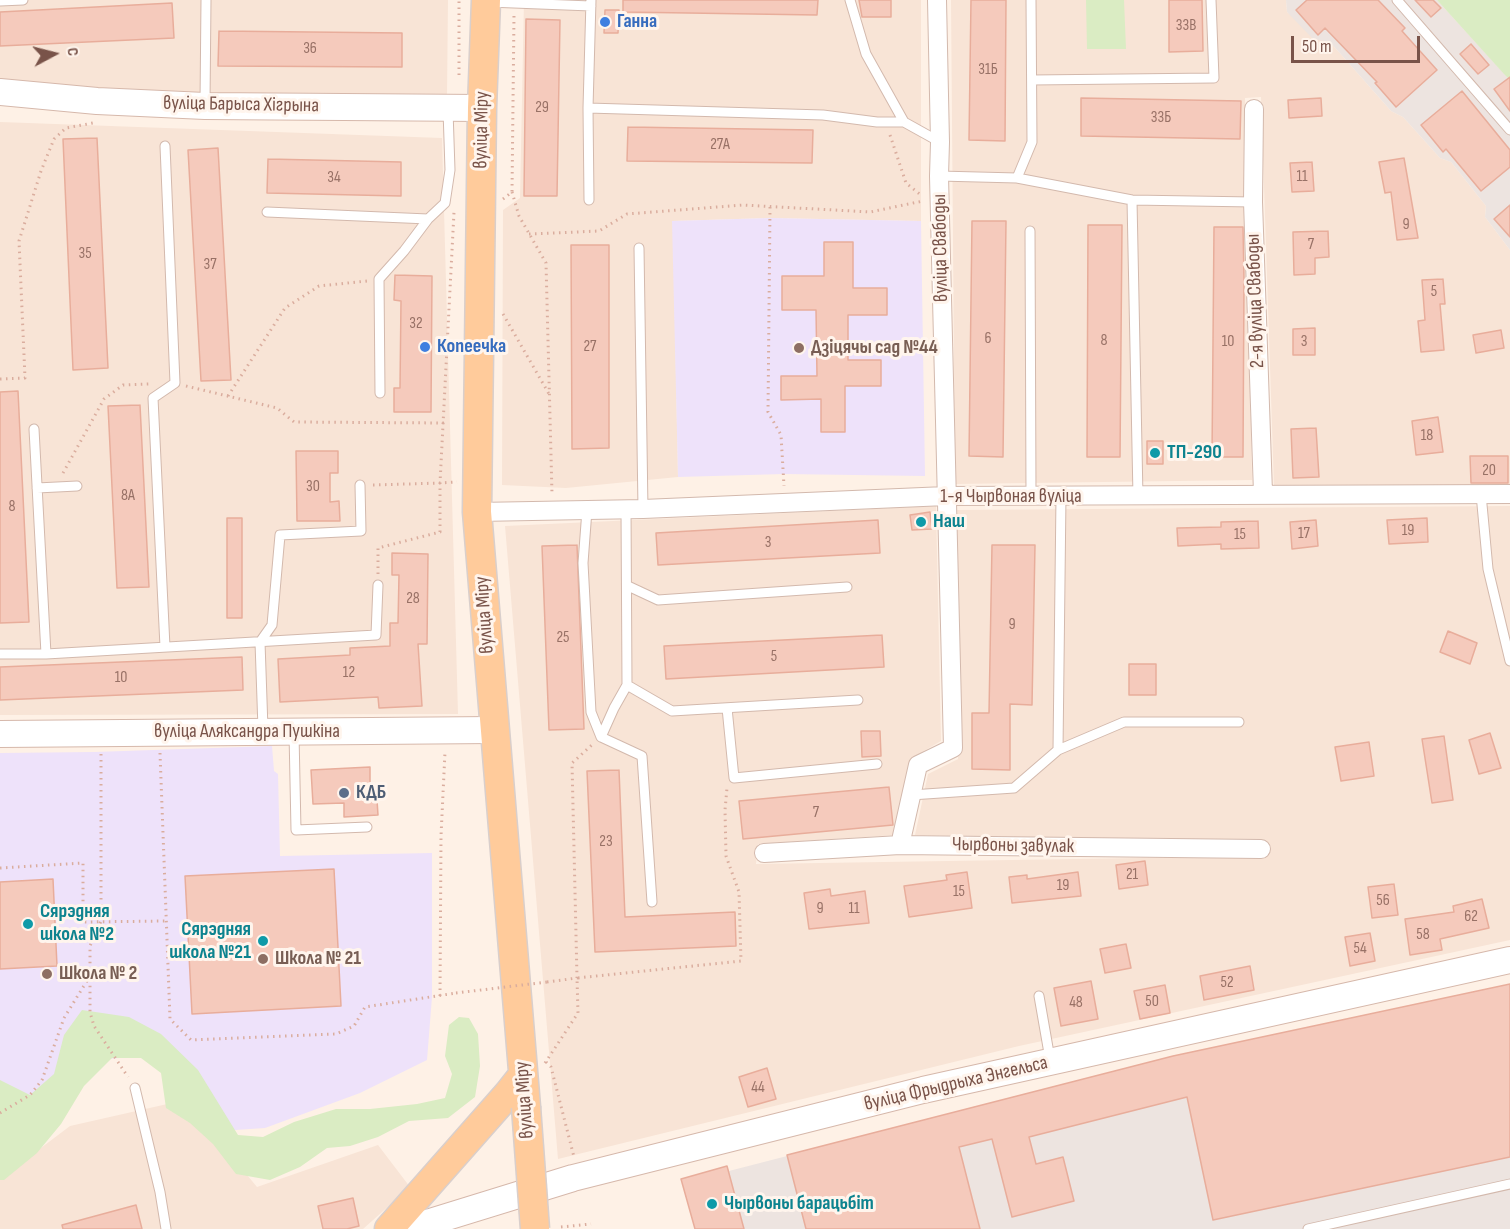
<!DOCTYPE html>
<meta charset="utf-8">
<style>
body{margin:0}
#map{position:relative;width:1510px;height:1229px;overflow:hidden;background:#fef1e6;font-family:"Sofia Sans Condensed",sans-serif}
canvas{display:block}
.north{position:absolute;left:24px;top:24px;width:60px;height:60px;-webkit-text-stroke:4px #fff5ed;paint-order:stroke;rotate:83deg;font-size:16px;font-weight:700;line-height:24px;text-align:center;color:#795349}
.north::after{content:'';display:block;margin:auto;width:21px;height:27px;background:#795349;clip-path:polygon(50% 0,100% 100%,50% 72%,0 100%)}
.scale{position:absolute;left:1291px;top:36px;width:129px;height:27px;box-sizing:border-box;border:3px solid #795349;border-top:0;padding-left:8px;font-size:18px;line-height:21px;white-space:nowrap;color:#795349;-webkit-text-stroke:4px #fff5ed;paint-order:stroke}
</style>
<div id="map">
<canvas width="1510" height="1229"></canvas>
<div class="north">С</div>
<div class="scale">50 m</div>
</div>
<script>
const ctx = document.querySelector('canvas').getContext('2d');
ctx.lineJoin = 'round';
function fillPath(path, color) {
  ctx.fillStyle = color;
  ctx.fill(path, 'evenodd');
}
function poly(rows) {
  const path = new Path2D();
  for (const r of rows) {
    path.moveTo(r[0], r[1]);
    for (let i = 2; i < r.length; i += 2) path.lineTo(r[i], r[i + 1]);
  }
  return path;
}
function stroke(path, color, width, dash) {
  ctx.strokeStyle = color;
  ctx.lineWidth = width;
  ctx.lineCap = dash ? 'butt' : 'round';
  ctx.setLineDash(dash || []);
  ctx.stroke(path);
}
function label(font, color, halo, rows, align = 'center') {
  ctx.font = font + ' "Sofia Sans Condensed",sans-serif';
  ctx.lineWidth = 6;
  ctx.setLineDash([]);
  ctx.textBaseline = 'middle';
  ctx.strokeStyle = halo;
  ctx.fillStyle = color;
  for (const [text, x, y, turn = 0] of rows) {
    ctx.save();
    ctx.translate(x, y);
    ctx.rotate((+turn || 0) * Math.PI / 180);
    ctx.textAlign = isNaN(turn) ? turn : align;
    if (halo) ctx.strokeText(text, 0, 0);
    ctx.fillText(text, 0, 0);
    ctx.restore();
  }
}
fillPath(poly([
 [0,0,448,0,447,95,217,97,0,82],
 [524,0,921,0,921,221,770,218,673,221,678,477,566,488,502,485,503,210,520,198],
 [951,0,1286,0,1287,12,1330,42,1391,111,1403,117,1440,158,1451,162,1486,206,1485,217,1510,250,1510,486,1274,486,1261,97,1245,98,1252,480,955,484],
 [0,122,442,138,458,714,0,715],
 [936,506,941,741,910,759,895,835,758,844,756,864,1267,856,1268,842,915,835,928,774,958,759,957,510,1510,506,1510,940,1019,1046,558,1159,505,526],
 [185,1100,257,1187,378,1145,410,1187,363,1229,0,1229,0,1179,70,1126]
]), '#f8e4d6');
fillPath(poly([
 [1286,0,1437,0,1510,80,1510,250,1485,217,1486,206,1451,162,1440,158,1403,117,1391,111,1330,42,1313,39,1287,12],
 [1510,984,1510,1229,695,1229,681,1179,727,1166,729,1171,1178,1055]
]), '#ede4e0');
fillPath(poly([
 [770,218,921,221,925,476,784,474,678,477,672,221],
 [272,746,274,771,278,774,280,856,432,853,432,997,427,1060,360,1093,265,1128,220,1131,157,1055,94,1060,0,1135,0,753,94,752]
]), '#eee2fa');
fillPath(poly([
 [1086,0,1124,0,1126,49,1087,49],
 [1437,0,1510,0,1510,80,1504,74],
 [82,1010,129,1017,161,1034,198,1070,238,1135,263,1137,294,1122,336,1109,370,1109,417,1104,445,1098,452,1074,445,1056,449,1025,459,1017,469,1018,478,1034,480,1066,475,1097,448,1118,409,1121,378,1137,350,1146,327,1148,300,1167,270,1180,236,1174,213,1144,190,1123,166,1108,161,1073,141,1058,112,1058,84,1086,61,1124,37,1153,4,1180,0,1180,0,1080,30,1095,54,1074,64,1035]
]), '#daecc3');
const building = poly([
 [623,0,818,0,817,15,623,12,623,0],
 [859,0,891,0,891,17,862,17,859,0],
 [971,0,1006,0,1005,141,969,140,971,0],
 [1169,0,1202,0,1203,51,1169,52,1169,0],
 [1307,0,1378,0,1405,28,1402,31,1437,70,1396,107,1375,83,1377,82,1325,28,1318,35,1296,10,1307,0],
 [1415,0,1433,0,1441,8,1431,17,1415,0],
 [172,3,174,38,0,46,0,12,172,3],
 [605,10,619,10,618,33,604,33,605,10],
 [526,19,560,20,557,196,524,196,526,19],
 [219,31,402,33,402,67,218,66,219,31],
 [1471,44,1489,65,1478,74,1460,54,1471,44],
 [1510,77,1510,111,1494,89,1510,77],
 [1462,91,1510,150,1510,167,1481,191,1446,149,1443,152,1421,125,1462,91],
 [1081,98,1241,101,1240,139,1081,136,1081,98],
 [1321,98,1322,116,1289,118,1288,100,1321,98],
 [628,127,813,130,812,163,627,161,628,127],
 [97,138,108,368,73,370,63,139,97,138],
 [218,148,231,380,201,381,188,150,218,148],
 [1404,158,1418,238,1397,240,1391,192,1385,193,1379,162,1404,158],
 [268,159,401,162,401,196,267,193,268,159],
 [1312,162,1314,191,1292,192,1290,163,1312,162],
 [1510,205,1510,237,1494,219,1510,205],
 [972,221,1006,221,1003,457,969,456,972,221],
 [1088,225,1122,225,1120,457,1087,457,1088,225],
 [1214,227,1243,227,1244,280,1243,457,1212,457,1214,227],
 [1328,231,1329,257,1315,258,1315,274,1294,275,1293,232,1328,231],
 [824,242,853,242,853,288,887,288,887,315,848,315,848,360,881,360,881,386,845,386,845,432,821,432,821,399,781,400,781,376,817,376,816,310,782,310,782,276,824,276,824,242],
 [571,245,609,245,609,448,572,449,571,245],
 [395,275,432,276,431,412,394,412,394,388,400,388,401,301,394,300,395,275],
 [1443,279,1445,304,1440,304,1444,350,1421,352,1418,321,1425,320,1422,280,1443,279],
 [1315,328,1315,355,1293,355,1293,329,1315,328],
 [1501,330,1504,348,1476,353,1473,335,1501,330],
 [18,391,29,622,0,623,0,392,18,391],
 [140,405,149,587,117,588,108,406,140,405],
 [1438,417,1443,452,1416,455,1412,421,1438,417],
 [1316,428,1319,477,1293,478,1291,429,1316,428],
 [1147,441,1163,441,1163,464,1147,464,1147,441],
 [296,451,338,451,338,473,330,473,330,502,339,501,340,521,297,521,296,451],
 [1470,456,1508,456,1508,483,1471,483,1470,456],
 [930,512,932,529,912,530,910,515,930,512],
 [227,518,242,518,242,618,227,618,227,518],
 [1427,518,1428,542,1389,544,1387,520,1427,518],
 [878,520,880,553,658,565,656,533,878,520],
 [1316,520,1318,546,1292,549,1290,522,1316,520],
 [1258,521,1259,548,1221,549,1221,544,1178,546,1177,528,1221,527,1221,522,1258,521],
 [577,545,584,729,549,730,542,546,577,545],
 [992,545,1035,545,1032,705,1010,704,1010,770,972,769,972,713,989,713,992,545],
 [392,553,428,554,427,644,418,644,422,706,379,708,378,697,280,702,278,659,350,655,350,648,390,646,390,623,398,623,399,575,392,575,392,553],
 [1448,631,1477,643,1470,664,1440,652,1448,631],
 [882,635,884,667,666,679,664,646,882,635],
 [242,657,243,690,0,700,0,667,242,657],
 [1129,664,1156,664,1156,695,1129,695,1129,664],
 [861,731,880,731,881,756,862,757,861,731],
 [1490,733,1501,768,1479,774,1469,740,1490,733],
 [1444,736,1453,800,1432,803,1422,739,1444,736],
 [1369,742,1374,776,1341,781,1335,747,1369,742],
 [370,767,370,785,376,785,378,815,344,817,344,803,313,804,311,770,370,767],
 [619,770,625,917,735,912,736,946,595,952,587,771,619,770],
 [889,787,893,825,743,839,739,801,889,787],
 [1145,861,1148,885,1119,889,1116,865,1145,861],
 [334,869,341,1006,192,1014,185,876,334,869],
 [967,872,972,908,909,917,904,886,947,880,946,875,967,872],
 [1078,872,1081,896,1012,903,1009,877,1027,875,1027,879,1078,872],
 [53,879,57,966,0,969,0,882,53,879],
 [1394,884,1398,915,1372,918,1368,887,1394,884],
 [830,889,831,896,865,891,869,923,809,929,804,893,830,889],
 [1482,899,1489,928,1440,939,1442,950,1410,955,1405,919,1454,912,1453,906,1482,899],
 [1370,933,1375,961,1350,966,1345,937,1370,933],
 [1126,944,1131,968,1105,973,1100,949,1126,944],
 [1250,966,1254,990,1204,1000,1200,976,1250,966],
 [1091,981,1098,1019,1061,1026,1054,988,1091,981],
 [1510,984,1510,1157,1213,1220,1187,1097,1029,1137,1036,1164,1063,1157,1074,1201,1012,1217,992,1139,959,1147,980,1229,806,1229,787,1155,1173,1056,1510,984],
 [1165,985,1170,1013,1140,1019,1134,991,1165,985],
 [767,1068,776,1099,748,1107,739,1077,767,1068],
 [727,1166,744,1229,695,1229,681,1179,727,1166],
 [353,1198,359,1226,347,1229,323,1229,318,1206,353,1198],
 [136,1205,142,1229,63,1229,62,1225,136,1205]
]);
fillPath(building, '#f5cabc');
stroke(building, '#e8ad9b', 1.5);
const lane = poly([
 [850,0,866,54,904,122,940,142],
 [1397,0,1510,130],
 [0,1,23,0],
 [488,2,591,6],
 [1032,80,1214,78,1211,0],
 [205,103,206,0],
 [588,108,823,115,877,122,904,122],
 [939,176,1017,178,1132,200,1253,202],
 [1017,178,1032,142,1031,0],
 [589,200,588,108,591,0],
 [1132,200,1138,497],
 [267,212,428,219,445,203,450,170,448,110],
 [1030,231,1031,496],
 [639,248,643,509],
 [380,393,379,279,404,251,428,219],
 [34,429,46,654],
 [37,488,77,486],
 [1481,494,1488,569,1510,661],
 [626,509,627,685,614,708,601,737,642,756,652,902],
 [587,510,583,563,591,712,601,737],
 [628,586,658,600,847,587],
 [165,647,153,398,175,383,165,146],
 [0,654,46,654,376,635,378,585],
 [627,685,672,711,858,700],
 [727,708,734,778,877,764],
 [263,729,260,642,272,625,280,535,361,531,360,485],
 [294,733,296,830,367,827],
 [1058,750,1061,496],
 [911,795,1014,788,1058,750,1124,722,1239,722],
 [1039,996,1050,1059],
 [135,1088,160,1192,166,1229],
 [1308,1229,1510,1184]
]);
const street = poly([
 [1254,109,1253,202,1263,493],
 [477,512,643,509,946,496,1510,494],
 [900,845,918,765,953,748,939,176,940,142,937,0],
 [764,853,900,845,1261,849]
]);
const secondary = poly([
 [0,92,97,101,205,106,482,108],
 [0,734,494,730],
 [408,1229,573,1178,923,1090,1510,960]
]);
const primary = poly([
 [486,0,482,108,477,512,526,1107],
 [389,1229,508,1094,523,1075]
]);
stroke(lane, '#d3b9ad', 11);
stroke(street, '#d3b9ad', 20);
stroke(secondary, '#d6b8ab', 28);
stroke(primary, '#d9cfcc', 31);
stroke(poly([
 [459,75,459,0],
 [890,135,906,183,922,196],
 [512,192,519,216,546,263,552,494],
 [503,199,512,192,514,14],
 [770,207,768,412,781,435,784,486],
 [529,234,599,231,627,214,743,205,870,212,923,201],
 [503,314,549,394],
 [0,379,25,378,19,241,41,171,54,139,66,128,93,123],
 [186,386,277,408,294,422,444,423],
 [228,396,285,308,319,286,367,281],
 [63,473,104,399,123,385,149,384],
 [373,485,440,483,454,212],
 [378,574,378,548,440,532,440,483,457,482],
 [160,753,170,1019,191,1040,336,1034,354,1026,365,1007,456,993],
 [101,754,101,921,90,946,90,1012,94,1026,128,1077],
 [0,868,83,863,83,922,166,921],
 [547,982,577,978,572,763,593,744],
 [440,996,441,836,445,752],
 [546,1062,551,1067,574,1157],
 [545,1063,578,1013,577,978,741,961,739,892,726,856,725,810,727,788],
 [0,1113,30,1095,42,1080,64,1018,90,976],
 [561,1227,591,1224]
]), '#daad9e', 3, [1.5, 4.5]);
stroke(lane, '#fff', 9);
stroke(street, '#fff', 18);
stroke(secondary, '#fff', 26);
stroke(primary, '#ffcb9b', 28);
const primaryBridge = poly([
 [526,1107,535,1229]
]);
stroke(primaryBridge, '#d9cfcc', 31, []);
stroke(poly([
 [456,993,547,982]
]), '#daad9e', 3, [1.5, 4.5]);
stroke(primaryBridge, '#ffcb9b', 28);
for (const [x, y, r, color] of [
 [605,22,6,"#3f7fe0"],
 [425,347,6,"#3f7fe0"],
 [799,348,6,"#8d6e63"],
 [1155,453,6,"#0f9aa8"],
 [921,522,6,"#0f9aa8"],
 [344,793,6,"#5c6f8a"],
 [28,924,6,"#0f9aa8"],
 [263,941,6,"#0f9aa8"],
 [263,959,6,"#8d6e63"],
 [47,974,6,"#8d6e63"],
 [712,1204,6,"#0f9aa8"]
]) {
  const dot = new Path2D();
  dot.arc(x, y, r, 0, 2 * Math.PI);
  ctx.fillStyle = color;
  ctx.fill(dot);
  stroke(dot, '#fff5ed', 2);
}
label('16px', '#987166', null, [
 ["33В",1186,26],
 ["36",310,49],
 ["31Б",988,70],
 ["29",542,108],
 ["33Б",1161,118],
 ["27А",720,145],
 ["11",1302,177],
 ["34",334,178],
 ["9",1406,225],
 ["7",1311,245],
 ["35",85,254],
 ["37",210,265],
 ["5",1434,292],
 ["32",416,324],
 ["6",988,339],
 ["8",1104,341],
 ["10",1228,342],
 ["3",1304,342],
 ["27",590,347],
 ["18",1427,436],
 ["20",1489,471],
 ["30",313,487],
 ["8А",128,496],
 ["8",12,507],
 ["19",1408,531],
 ["17",1304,534],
 ["15",1240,535],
 ["3",768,543],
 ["28",413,599],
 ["9",1012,625],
 ["25",563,638],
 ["5",774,657],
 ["12",349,673],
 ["10",121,678],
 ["7",816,813],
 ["23",606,842],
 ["21",1132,875],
 ["19",1063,886],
 ["15",959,892],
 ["56",1383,901],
 ["9",820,909],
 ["11",854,909],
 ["62",1471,917],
 ["58",1423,935],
 ["54",1360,949],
 ["52",1227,983],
 ["50",1152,1002],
 ["48",1076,1003],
 ["44",758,1088]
]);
label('bold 20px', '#366cbe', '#fff5ed', [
 ["Ганна",617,22],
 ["Копеечка",437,347]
], 'left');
label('20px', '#795349', '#fff5ed', [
 ["вуліца Барыса Хігрына",241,105,1],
 ["вуліца Міру",482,130,-89],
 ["вуліца Свабоды",941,248,-91],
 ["2-я вуліца Свабоды",1256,301,-92],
 ["1-я Чырвоная вуліца",1011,497],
 ["вуліца Міру",485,615,-94],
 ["вуліца Аляксандра Пушкіна",247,732],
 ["Чырвоны завулак",1013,846,1],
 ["вуліца Фрыдрыха Энгельса",956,1084,-13],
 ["вуліца Міру",525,1100,-94]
]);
label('bold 20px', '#785e54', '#fff5ed', [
 ["Дзіцячы сад №44",811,348],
 ["Школа № 21",275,959],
 ["Школа № 2",59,974]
], 'left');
label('bold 20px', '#0d838f', '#fff5ed', [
 ["ТП-290",1167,453],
 ["Наш",933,522],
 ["Сярэдняя",40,912],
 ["школа №2",40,935],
 ["Сярэдняя",251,930,"right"],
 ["школа №21",251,953,"right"],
 ["Чырвоны барацьбіт",724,1204]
], 'left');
label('bold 20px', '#4e5e75', '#fff5ed', [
 ["КДБ",356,793]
], 'left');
</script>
